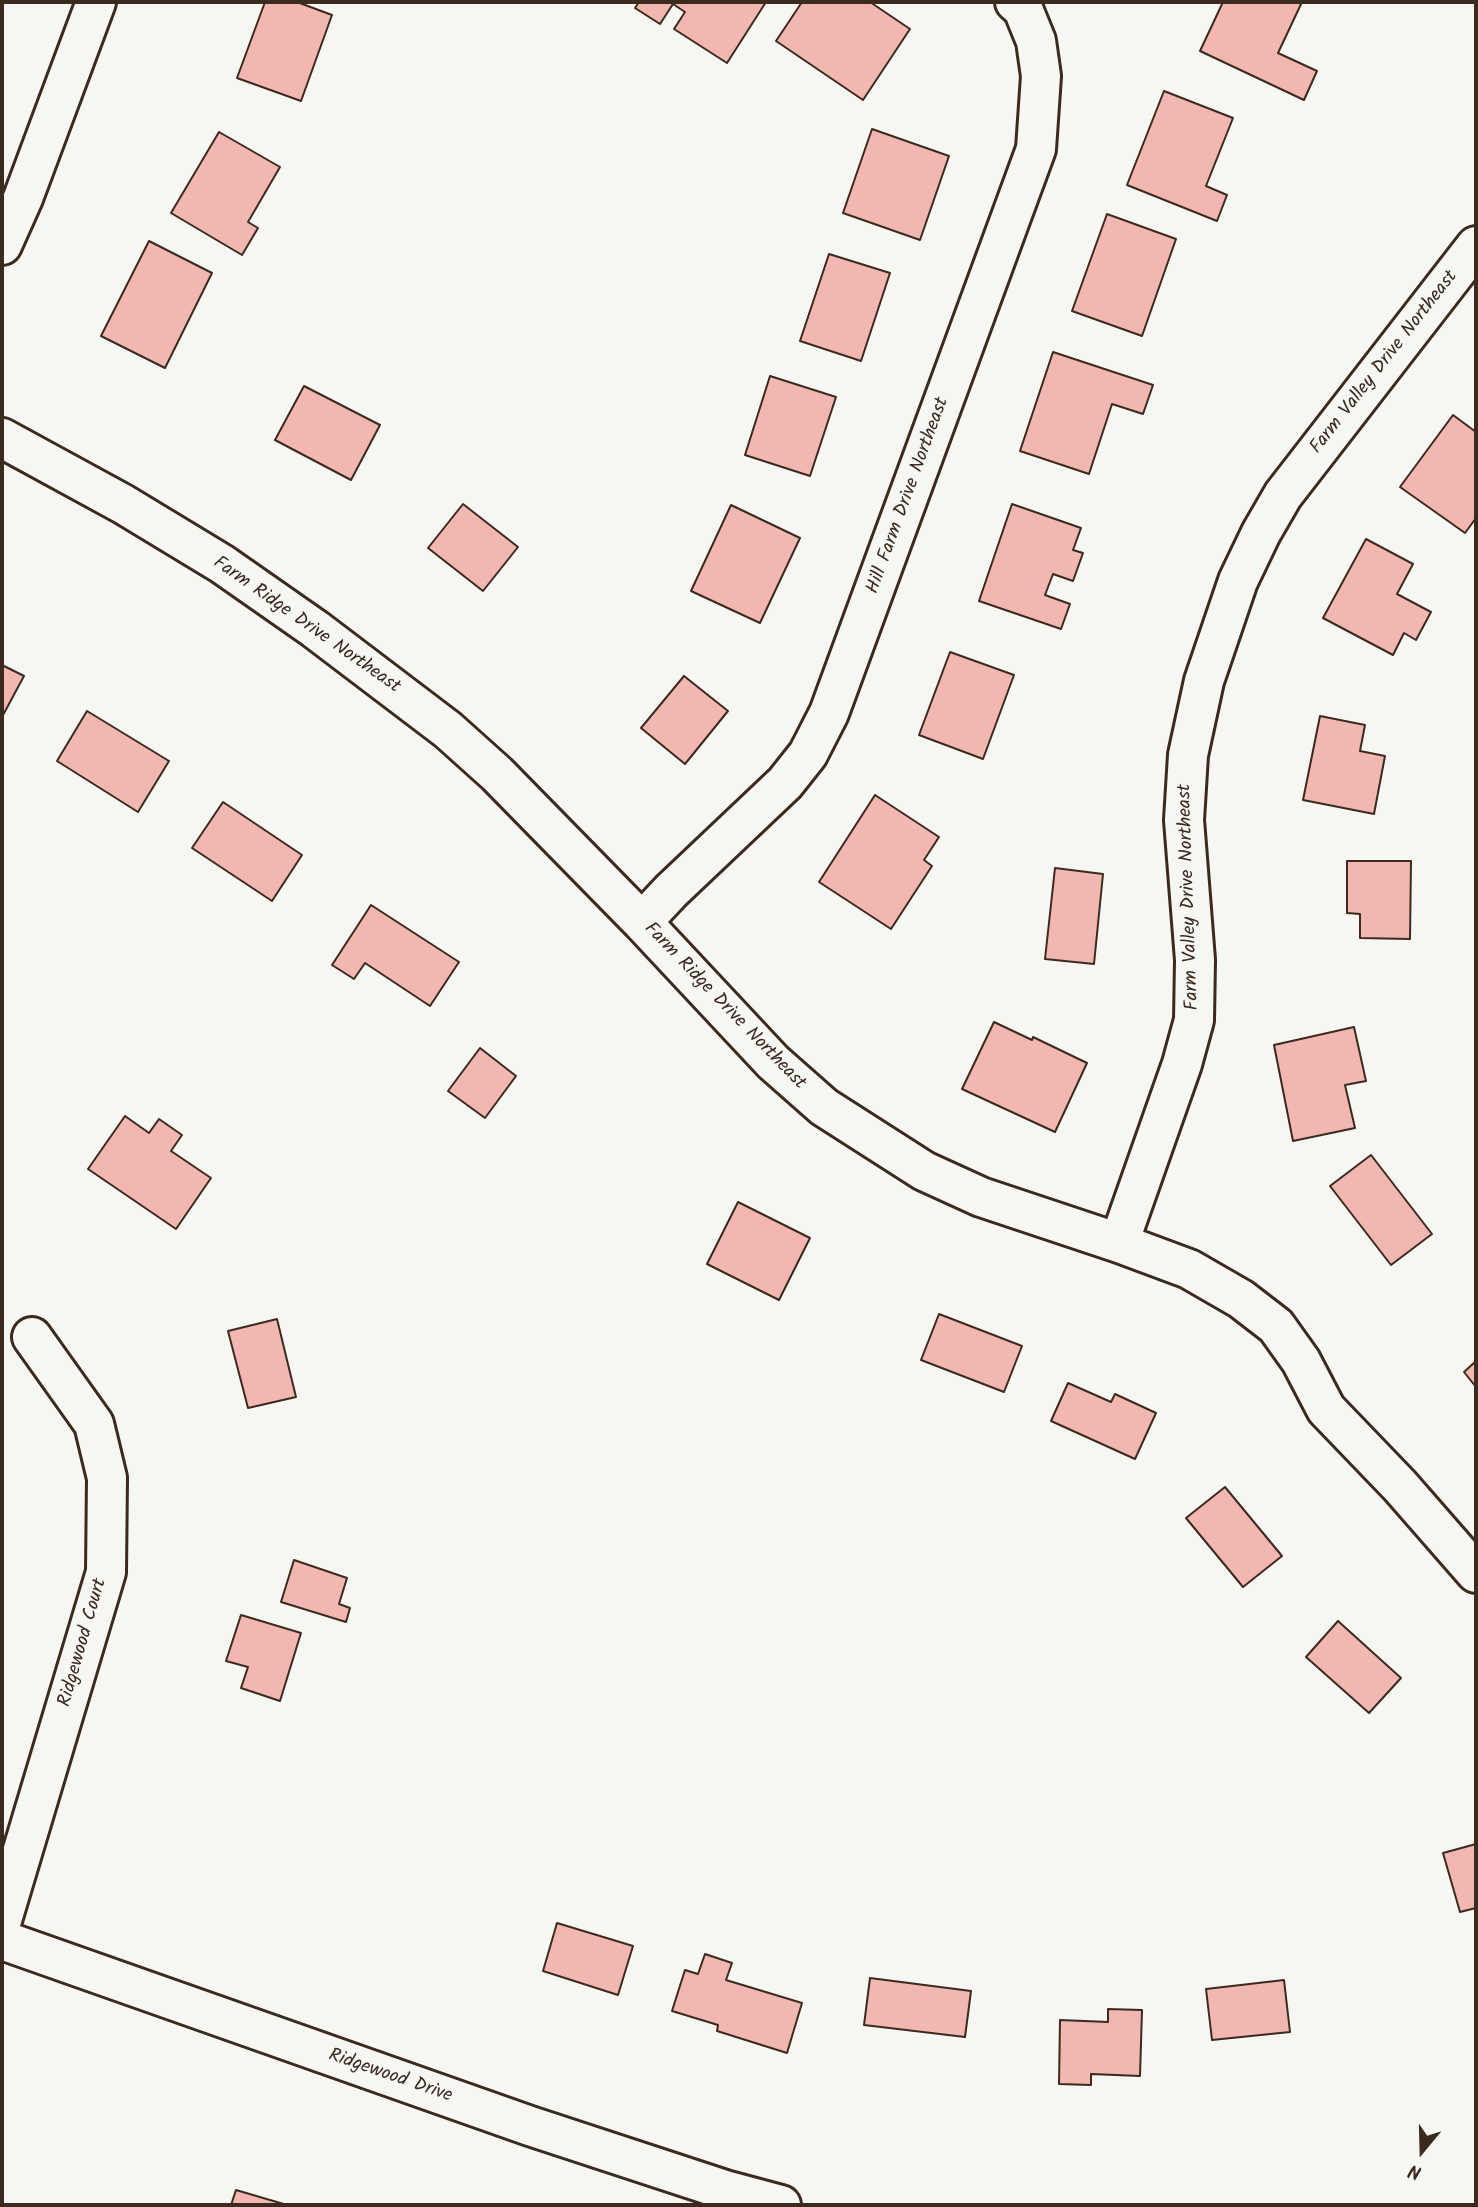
<!DOCTYPE html>
<style>
body{margin:0}
#map{position:relative;width:1478px;height:2207px;overflow:hidden;background:#f6f6f2;font-family:Kalam,sans-serif}
canvas{display:block}
.frame{position:absolute;inset:0;border:4px solid #3b2a1e;pointer-events:none}
.north{position:absolute;left:1387px;top:2116px;width:70px;height:70px;-webkit-text-stroke:5px #f6f6f2;paint-order:stroke;rotate:199deg;font-size:19px;font-weight:700;line-height:28px;text-align:center;color:#3b2a1e}
.north::after{content:'';display:block;margin:auto;width:24px;height:32px;background:#3b2a1e;clip-path:polygon(50% 0,100% 100%,50% 72%,0 100%)}
</style>
<div id="map">
<canvas width="1478" height="2207"></canvas>
<div class="frame"></div>
<div class="north">N</div>
</div>
<script>
const ctx = document.querySelector('canvas').getContext('2d');
ctx.lineJoin = 'round';
function fillPath(path, color) {
  ctx.fillStyle = color;
  ctx.fill(path, 'evenodd');
}
function poly(rows) {
  const path = new Path2D();
  for (const r of rows) {
    path.moveTo(r[0], r[1]);
    for (let i = 2; i < r.length; i += 2) path.lineTo(r[i], r[i + 1]);
  }
  return path;
}
function stroke(path, color, width, dash) {
  ctx.strokeStyle = color;
  ctx.lineWidth = width;
  ctx.lineCap = dash ? 'butt' : 'round';
  ctx.setLineDash(dash || []);
  ctx.stroke(path);
}
function label(font, color, halo, rows, align = 'center') {
  ctx.font = font + ' Kalam,sans-serif';
  ctx.lineWidth = 6;
  ctx.setLineDash([]);
  ctx.textBaseline = 'middle';
  ctx.strokeStyle = halo;
  ctx.fillStyle = color;
  for (const [text, x, y, turn = 0] of rows) {
    ctx.save();
    ctx.translate(x, y);
    ctx.rotate((+turn || 0) * Math.PI / 180);
    ctx.textAlign = isNaN(turn) ? turn : align;
    if (halo) ctx.strokeText(text, 0, 0);
    ctx.fillText(text, 0, 0);
    ctx.restore();
  }
}
const building = poly([
 [265,2,297,2,332,15,301,101,237,78,265,2],
 [639,2,766,2,727,63,674,29,685,12,673,4,660,24,635,8,639,2],
 [802,2,870,2,910,29,863,100,776,41,802,2],
 [1223,2,1302,2,1278,53,1317,71,1304,100,1200,51,1223,2],
 [1164,91,1233,118,1206,186,1227,195,1217,221,1127,185,1164,91],
 [872,129,949,156,920,240,843,213,872,129],
 [219,132,280,167,248,222,258,228,242,255,171,213,219,132],
 [1107,214,1176,239,1142,336,1072,311,1107,214],
 [149,241,212,273,165,368,101,336,149,241],
 [829,254,890,273,861,361,800,341,829,254],
 [1053,352,1153,385,1143,414,1112,404,1089,474,1020,451,1053,352],
 [770,376,836,397,810,476,745,455,770,376],
 [304,386,380,425,351,480,275,440,304,386],
 [1453,415,1476,432,1476,518,1465,533,1400,487,1453,415],
 [463,504,518,547,483,591,428,548,463,504],
 [1012,504,1081,528,1073,550,1083,553,1073,581,1053,574,1045,595,1070,604,1061,629,979,601,1012,504],
 [731,505,800,538,760,623,691,591,731,505],
 [1366,539,1413,564,1397,594,1431,612,1416,640,1404,633,1393,655,1323,618,1366,539],
 [950,652,1014,675,983,759,919,735,950,652],
 [2,665,24,676,2,717,2,665],
 [684,676,728,711,685,764,641,728,684,676],
 [87,711,169,761,138,812,57,761,87,711],
 [1320,716,1365,725,1360,751,1385,756,1374,814,1303,800,1320,716],
 [875,795,939,837,924,860,932,866,891,929,819,882,875,795],
 [223,802,302,855,272,901,192,848,223,802],
 [1347,861,1411,861,1410,939,1360,938,1360,914,1347,913,1347,861],
 [1055,868,1103,874,1094,964,1045,959,1055,868],
 [371,905,459,962,430,1006,365,963,354,979,332,965,371,905],
 [994,1022,1032,1040,1033,1037,1087,1063,1055,1132,962,1089,994,1022],
 [1354,1027,1366,1081,1345,1085,1355,1128,1293,1141,1274,1045,1354,1027],
 [480,1048,516,1076,485,1118,448,1091,480,1048],
 [125,1116,149,1133,159,1119,182,1135,171,1151,211,1178,176,1229,88,1169,125,1116],
 [1371,1155,1432,1234,1391,1265,1330,1186,1371,1155],
 [738,1202,810,1238,779,1300,707,1264,738,1202],
 [939,1314,1022,1346,1004,1392,921,1360,939,1314],
 [277,1319,296,1397,248,1408,228,1331,277,1319],
 [1476,1361,1476,1387,1464,1372,1476,1361],
 [1068,1383,1111,1402,1115,1394,1156,1413,1135,1459,1051,1421,1068,1383],
 [1225,1487,1282,1556,1243,1587,1186,1518,1225,1487],
 [294,1560,347,1578,339,1604,350,1608,346,1622,281,1602,294,1560],
 [241,1615,301,1633,280,1701,241,1688,248,1667,226,1661,241,1615],
 [1338,1621,1401,1678,1369,1713,1306,1657,1338,1621],
 [1476,1844,1476,1908,1460,1912,1443,1853,1476,1844],
 [557,1923,633,1946,618,1995,543,1971,557,1923],
 [705,1954,732,1963,726,1980,802,2003,787,2053,717,2031,718,2025,672,2011,685,1970,698,1974,705,1954],
 [870,1978,971,1991,965,2037,864,2025,870,1978],
 [1284,1980,1290,2032,1212,2040,1206,1989,1284,1980],
 [1108,2009,1142,2010,1140,2076,1091,2074,1091,2085,1059,2084,1060,2020,1108,2022,1108,2009],
 [236,2190,287,2205,231,2205,236,2190]
]);
fillPath(building, '#f3b7b1');
stroke(building, '#3b2a1e', 2);
const minor = poly([
 [2,245,23,198,96,2],
 [2,438,123,504,222,564,315,629,448,730,497,774,642,922,773,1062,824,1107,924,1171,981,1197,1119,1243,1189,1269,1241,1299,1276,1326,1301,1361,1326,1409,1400,1486,1476,1573],
 [642,922,671,891,785,783,808,754,829,713,1036,149,1041,76,1036,41,1023,9,1015,2],
 [1119,1243,1182,1064,1194,1020,1195,960,1184,820,1188,755,1204,681,1238,581,1261,533,1283,495,1476,246],
 [2,1920,106,1572,107,1478,94,1424,32,1337],
 [2,1940,530,2126,725,2190,781,2205]
]);
stroke(minor, '#3b2a1e', 44);
stroke(minor, '#f6f6f2', 38);
label('19px', '#3b2a1e', '#f6f6f2', [
 ["Farm Valley Drive Northeast",1385,363,-52],
 ["Hill Farm Drive Northeast",909,496,-70],
 ["Farm Ridge Drive Northeast",306,626,35],
 ["Farm Valley Drive Northeast",1190,897,-92],
 ["Farm Ridge Drive Northeast",724,1007,46],
 ["Ridgewood Court",84,1643,-74],
 ["Ridgewood Drive",390,2077,19]
]);
</script>
